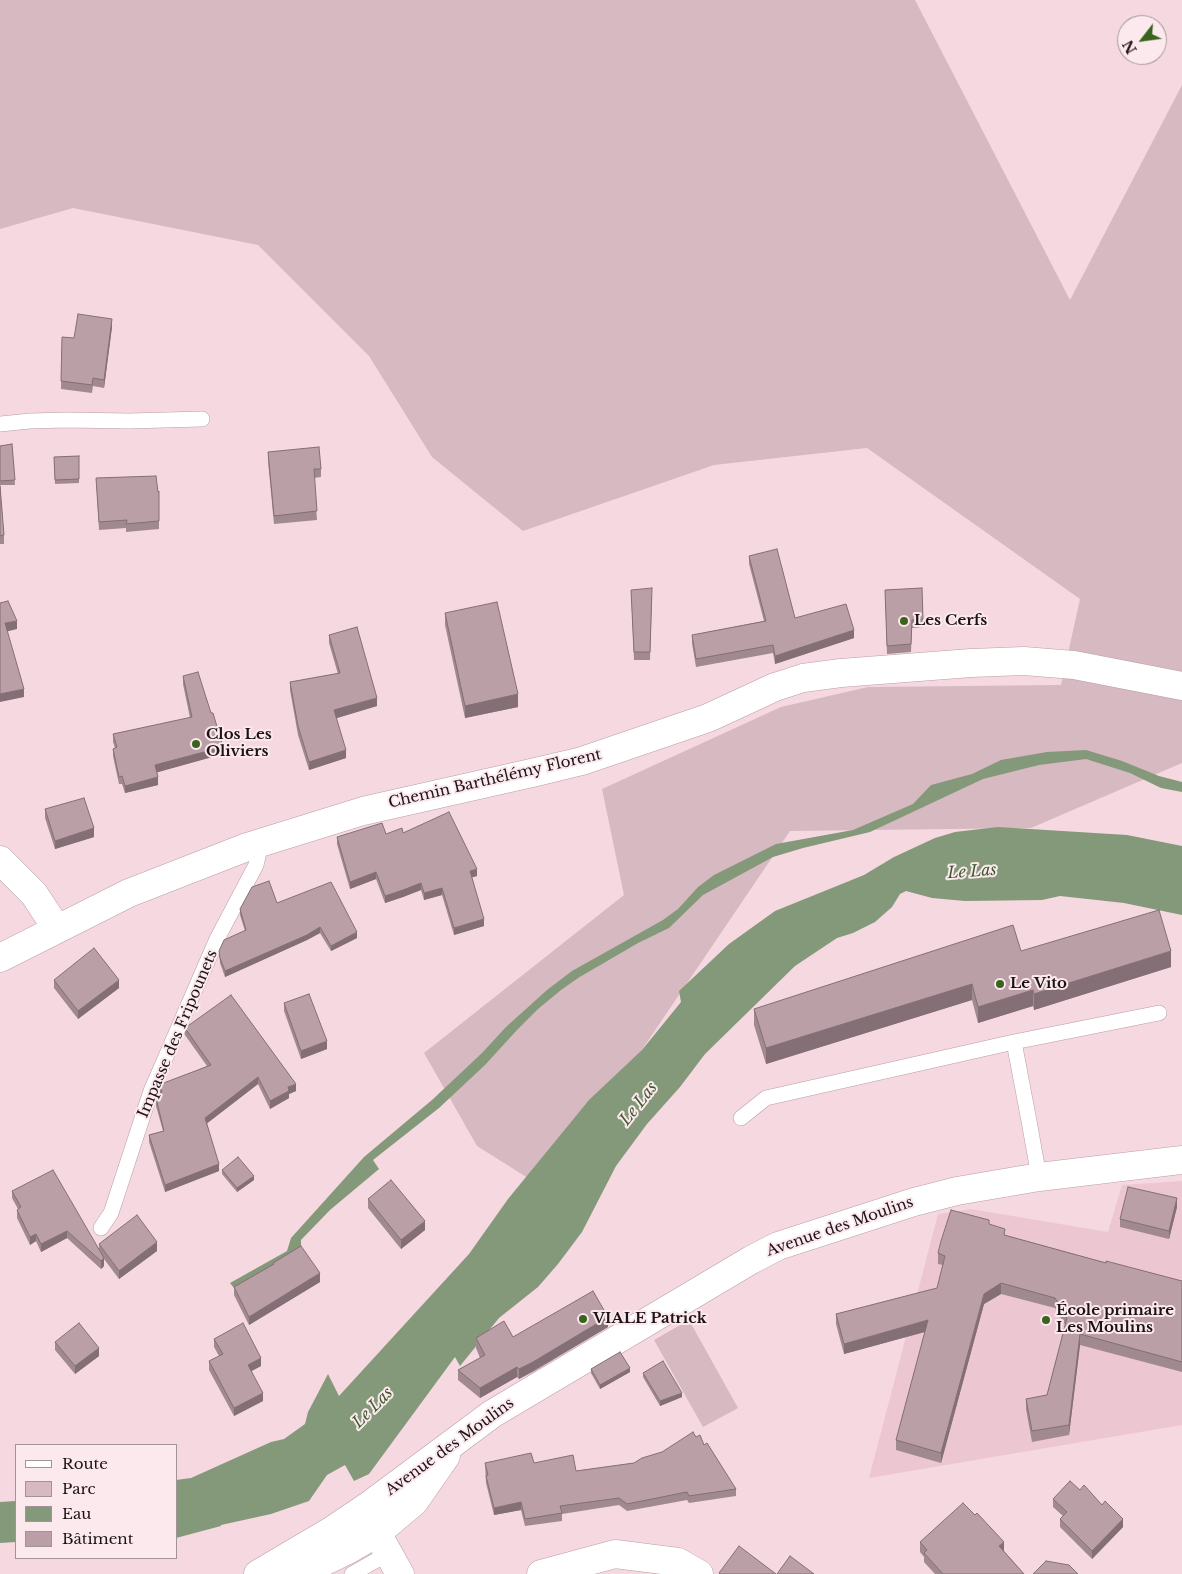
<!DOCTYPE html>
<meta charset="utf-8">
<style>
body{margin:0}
#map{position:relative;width:1182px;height:1574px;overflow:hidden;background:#f6d8e0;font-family:"Libre Baskerville",serif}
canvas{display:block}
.legend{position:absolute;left:15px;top:1444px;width:162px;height:115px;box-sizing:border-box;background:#fbe9ee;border:1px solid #a29398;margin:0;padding:6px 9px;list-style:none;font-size:15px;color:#1d1316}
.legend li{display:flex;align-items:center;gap:10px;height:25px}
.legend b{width:25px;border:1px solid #a29398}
.north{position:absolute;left:1117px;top:15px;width:50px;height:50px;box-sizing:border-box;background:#fbe9ee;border:1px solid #a29398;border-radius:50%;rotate:240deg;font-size:14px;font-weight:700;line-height:20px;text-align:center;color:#1d1316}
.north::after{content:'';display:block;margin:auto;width:18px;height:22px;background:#3a631e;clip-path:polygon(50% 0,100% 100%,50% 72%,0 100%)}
</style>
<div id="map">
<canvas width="1182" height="1574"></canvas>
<ul class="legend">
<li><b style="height:6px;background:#fff"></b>Route</li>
<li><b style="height:14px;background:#d6b9c1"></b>Parc</li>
<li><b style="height:14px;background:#849979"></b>Eau</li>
<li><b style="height:14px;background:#bb9fa7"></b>Bâtiment</li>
</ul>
<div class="north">N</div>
</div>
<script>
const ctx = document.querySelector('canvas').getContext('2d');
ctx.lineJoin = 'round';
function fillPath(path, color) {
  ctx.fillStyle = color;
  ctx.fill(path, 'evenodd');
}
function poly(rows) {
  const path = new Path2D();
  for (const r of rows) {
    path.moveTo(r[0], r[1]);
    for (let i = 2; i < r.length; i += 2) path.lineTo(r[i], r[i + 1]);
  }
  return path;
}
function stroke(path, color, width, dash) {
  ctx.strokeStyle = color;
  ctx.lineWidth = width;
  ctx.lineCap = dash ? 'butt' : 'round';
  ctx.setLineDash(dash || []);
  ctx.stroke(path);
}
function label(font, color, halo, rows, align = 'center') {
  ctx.font = font + ' "Libre Baskerville",serif';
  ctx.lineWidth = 4;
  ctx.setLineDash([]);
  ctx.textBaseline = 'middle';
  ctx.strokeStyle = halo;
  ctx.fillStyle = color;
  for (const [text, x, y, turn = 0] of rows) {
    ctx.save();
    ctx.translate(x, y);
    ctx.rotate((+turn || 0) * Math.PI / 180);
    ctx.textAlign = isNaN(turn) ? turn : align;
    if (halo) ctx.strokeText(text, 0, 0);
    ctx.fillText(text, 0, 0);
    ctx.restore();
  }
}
fillPath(poly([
 [1182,1181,1182,1425,869,1478,938,1214,971,1209,1108,1232,1122,1185]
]), '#ecc7d1');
fillPath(poly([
 [0,0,915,0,1070,300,1182,85,1182,763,1031,828,790,831,547,1190,477,1146,424,1053,624,895,602,789,781,707,868,687,1061,685,1080,599,867,448,714,465,523,531,432,457,369,356,258,245,73,208,0,229],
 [689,1320,738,1408,703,1427,654,1340]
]), '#d6b9c1');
fillPath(poly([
 [1086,750,1122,761,1159,776,1182,782,1182,792,1161,788,1130,773,1086,759,1039,765,983,779,870,832,803,848,773,857,703,895,669,928,638,943,578,978,561,990,538,1009,517,1030,485,1065,439,1108,373,1160,379,1169,330,1210,301,1240,301,1254,270,1267,234,1288,230,1283,287,1251,291,1238,364,1157,432,1100,482,1053,506,1027,547,990,572,971,663,920,678,909,698,887,714,875,776,844,853,830,913,804,931,785,972,774,1001,760,1047,752],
 [998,827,1127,835,1182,846,1182,915,1124,903,1060,896,1042,900,965,901,932,898,906,891,900,894,892,907,875,922,853,933,837,938,795,966,705,1054,680,1087,647,1124,616,1166,582,1232,558,1264,538,1287,499,1318,460,1366,455,1357,369,1474,354,1481,345,1465,327,1475,309,1501,271,1514,221,1525,221,1526,176,1538,176,1480,191,1478,271,1442,284,1439,305,1424,308,1412,328,1374,339,1396,469,1254,508,1199,589,1100,642,1050,681,1002,679,991,729,944,775,911,864,875,894,857,935,838,955,832],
 [16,1501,16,1542,0,1543,0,1502]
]), '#849979');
const lane = poly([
 [0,424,30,421,67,420,129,421,202,419],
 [1014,1042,1029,1121,1039,1177],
 [741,1118,766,1098,1014,1042,1159,1013],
 [101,1228,111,1213,115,1201,151,1091,217,939,256,865,259,852,258,844],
 [352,1574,389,1553]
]);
const street = poly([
 [355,1525,360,1524,377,1533,400,1574],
 [541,1574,615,1554,678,1562,699,1574]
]);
const secondary = poly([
 [0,860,34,894,57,929],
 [0,958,129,893,247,847,363,811,536,772,582,761,708,718,775,687,803,678,841,673,971,663,1024,661,1074,665,1182,686]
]);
const primary = poly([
 [258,1574,331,1531,371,1504,492,1414,751,1260,778,1246,914,1202,957,1191,1039,1177,1182,1160],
 [279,1574,321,1563,348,1550,377,1533,414,1502,446,1456]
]);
stroke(lane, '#b99da5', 16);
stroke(street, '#b99da5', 29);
stroke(secondary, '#b99da5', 29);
stroke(primary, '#b99da5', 29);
stroke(lane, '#fff', 15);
stroke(street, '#fff', 28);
stroke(secondary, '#fff', 28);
stroke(primary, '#fff', 28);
fillPath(poly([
 [112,327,104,388,93,386,92,393,61,389,62,337,74,338],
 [12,444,15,485,0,485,0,446],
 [268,452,321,469,321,477,314,478,317,520,274,524,268,461],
 [79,456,79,483,55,484,54,457],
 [96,478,159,491,159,529,126,532,126,528,99,530],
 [0,486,4,535,4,544,0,544],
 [749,556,795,618,854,638,775,664,773,653,696,667,692,643,692,635,764,621,749,564],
 [922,588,923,627,912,628,911,652,887,654,885,590],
 [631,590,652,596,650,660,634,660],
 [445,613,518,707,465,718,445,625],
 [329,635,377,706,336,718,346,758,309,770,298,735,290,690,290,682,338,674,329,643],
 [183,676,223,754,157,772,158,785,125,793,122,784,119,784,113,756,113,749,115,748,113,742,113,734,190,718,183,684],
 [45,809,94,837,55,849,45,818],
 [403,833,477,876,472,877,484,926,454,935,442,895,424,900,421,890,403,897,385,903,376,879,350,889,337,844,337,837],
 [277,903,357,938,331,951,320,933,307,940,225,977,220,963,219,951,245,931,240,915,240,909],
 [1021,951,1171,967,1034,1010,1033,1006,978,1023,972,1000,766,1064,754,1025,754,1009],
 [54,980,119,988,78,1019,54,988],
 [284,1003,327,1049,301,1059,284,1011],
 [185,1028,296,1091,289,1094,289,1098,270,1109,258,1084,207,1123,219,1171,165,1192,149,1142,149,1135,163,1131,156,1106,156,1098,160,1093,160,1086,207,1066,185,1035],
 [222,1170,254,1180,237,1192,222,1174],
 [12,1191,99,1250,99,1244,157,1251,119,1279,104,1259,104,1266,101,1269,67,1238,41,1252,36,1241,30,1245,17,1218,17,1210,18,1209,12,1198],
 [368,1199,425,1230,401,1249,368,1208],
 [1177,1207,1169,1239,1120,1227,1120,1219],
 [1005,1235,1106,1263,1182,1281,1182,1372,1080,1345,1069,1435,1032,1442,1026,1409,1026,1399,1047,1395,1065,1325,1055,1308,1001,1294,984,1304,941,1463,896,1450,896,1440,925,1332,844,1354,836,1324,836,1314,937,1288,943,1265,938,1264,938,1253],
 [273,1263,320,1282,249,1325,234,1295,234,1287,273,1264],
 [608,1327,533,1372,519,1379,517,1377,480,1398,458,1380,458,1370,480,1358,476,1348,476,1338,513,1337],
 [214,1339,261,1366,251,1371,263,1401,234,1416,209,1370,209,1361,219,1356,214,1347],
 [55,1342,99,1356,75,1374,55,1350],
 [591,1369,630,1372,600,1389,591,1373],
 [643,1373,682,1397,660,1406,643,1377],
 [696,1437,704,1445,736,1489,736,1496,689,1503,687,1500,627,1511,619,1505,562,1514,562,1521,525,1526,521,1510,494,1515,486,1483,485,1463,534,1463,576,1471,634,1463,662,1452],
 [1053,1499,1123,1527,1092,1559,1060,1527,1060,1519,1063,1516,1053,1507],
 [920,1542,1004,1551,1024,1574,935,1574,924,1562,924,1557,920,1552]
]), '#a18990');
fillPath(poly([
 [112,319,112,327,104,388,104,380],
 [17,621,17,629,5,632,5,623],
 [854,630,854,638,775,664,775,656],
 [24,689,24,697,0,702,0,694],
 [518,694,518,707,465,718,465,706],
 [377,698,377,706,334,719,334,710],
 [223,747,223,754,155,773,155,765],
 [346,750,346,758,309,770,309,762],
 [158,777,158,785,125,793,125,786],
 [94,828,94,837,55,849,55,841],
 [477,869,477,876,470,878,470,871],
 [376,872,376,879,350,889,350,882],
 [421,883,421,890,403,897,385,903,385,896],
 [442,888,442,895,424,900,424,893],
 [484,919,484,926,454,935,454,928],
 [320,927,320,933,307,940,225,977,225,971],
 [357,932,357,938,331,951,331,946],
 [1171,951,1171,967,1034,1010,1034,994],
 [119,980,119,988,78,1019,78,1011],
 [972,984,972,1000,766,1064,766,1048],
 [1033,990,1033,1006,978,1023,978,1007],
 [327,1041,327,1049,301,1059,301,1051],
 [258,1077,258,1084,205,1125,205,1118],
 [296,1084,296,1091,289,1094,289,1098,270,1109,270,1101,288,1087],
 [219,1164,219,1171,165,1192,165,1185],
 [254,1176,254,1180,237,1192,237,1188],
 [1177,1198,1177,1207,1169,1239,1169,1231],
 [425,1221,425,1230,401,1249,401,1240],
 [67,1231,67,1238,41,1252,41,1244],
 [36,1234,36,1241,30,1245,30,1237],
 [157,1242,157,1251,119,1279,119,1271],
 [104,1258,104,1266,101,1269,101,1261],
 [320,1273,320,1282,249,1325,249,1317],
 [1001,1283,1001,1294,984,1304,941,1463,941,1453,984,1294],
 [608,1317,608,1327,519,1379,519,1369],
 [928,1320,928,1331,844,1354,844,1344],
 [1080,1334,1080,1345,1069,1435,1069,1425],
 [99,1348,99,1356,75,1374,75,1366],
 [261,1358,261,1366,248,1373,248,1365],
 [517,1367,517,1377,480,1398,480,1388],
 [630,1368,630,1372,600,1389,600,1385],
 [263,1393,263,1401,234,1416,234,1408],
 [682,1393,682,1397,660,1406,660,1401],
 [521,1502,521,1510,494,1515,494,1508],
 [1123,1519,1123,1527,1092,1559,1092,1551],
 [1004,1542,1004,1551,999,1556,999,1546]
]), '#836f75');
const building = poly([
 [78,314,112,319,104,380,93,378,92,385,61,381,62,337,74,338,78,314],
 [12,444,15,480,0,481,0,446,12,444],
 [319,447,321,469,314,469,317,511,274,516,268,452,319,447],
 [79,456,79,479,55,480,54,457,79,456],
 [156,476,158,492,159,491,159,521,126,524,127,520,99,522,96,478,156,476],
 [0,486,4,535,0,536,0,486],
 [777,549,795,618,846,604,854,630,775,656,773,645,696,659,692,635,766,621,749,556,777,549],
 [652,588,650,652,634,652,631,590,652,588],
 [922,588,923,619,912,620,911,644,887,646,885,590,922,588],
 [8,601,17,621,5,623,24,689,0,694,0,603,8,601],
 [497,602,518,694,465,706,445,613,497,602],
 [357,627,377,698,334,710,346,750,309,762,298,726,290,682,340,673,329,635,357,627],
 [198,672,211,713,213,713,223,747,155,765,158,777,125,786,122,776,119,777,113,749,117,747,113,734,192,717,183,676,198,672],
 [84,798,94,828,55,841,45,809,84,798],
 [449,812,477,869,470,871,484,919,454,928,442,888,424,893,421,883,403,890,385,896,376,872,350,882,337,837,382,823,386,834,402,828,403,833,449,812],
 [269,881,277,903,331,882,357,932,331,946,320,927,307,935,225,971,220,958,219,951,224,940,246,930,240,909,252,887,269,881],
 [1159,910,1171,951,1034,994,1033,990,978,1007,972,984,766,1048,754,1009,1013,925,1021,951,1159,910],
 [94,948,119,980,78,1011,54,980,94,948],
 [309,994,327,1041,301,1051,284,1003,309,994],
 [231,995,296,1084,288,1087,289,1091,270,1101,258,1077,205,1118,219,1164,165,1185,149,1135,164,1131,156,1098,158,1094,162,1092,160,1086,161,1084,211,1065,185,1028,231,995],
 [238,1157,254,1176,237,1188,222,1170,238,1157],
 [53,1170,104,1258,101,1261,67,1231,41,1244,36,1234,30,1237,17,1210,21,1207,12,1191,53,1170],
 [391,1180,425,1221,401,1240,368,1199,391,1180],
 [1128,1187,1177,1198,1169,1231,1120,1219,1128,1187],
 [951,1210,989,1220,989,1224,1005,1229,1004,1235,1106,1263,1106,1261,1182,1281,1182,1362,1080,1334,1069,1425,1032,1431,1026,1399,1047,1395,1067,1318,1055,1298,1001,1283,984,1294,941,1453,896,1440,928,1320,844,1344,836,1314,937,1288,945,1256,938,1253,941,1241,951,1210],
 [137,1215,157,1242,119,1271,99,1244,137,1215],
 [301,1246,320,1273,249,1317,234,1287,274,1264,273,1263,301,1246],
 [593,1291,608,1317,533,1362,519,1369,517,1367,480,1388,458,1370,485,1355,476,1338,504,1321,513,1337,593,1291],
 [79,1323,99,1348,75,1366,55,1342,79,1323],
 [243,1323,261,1358,248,1365,263,1393,234,1408,209,1361,223,1354,214,1339,243,1323],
 [620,1352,630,1368,600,1385,591,1369,620,1352],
 [663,1361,682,1393,660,1401,643,1373,663,1361],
 [693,1432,696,1437,700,1435,704,1445,707,1443,736,1489,689,1496,687,1492,627,1504,619,1498,560,1506,562,1513,525,1519,521,1502,494,1508,486,1476,488,1475,485,1463,531,1453,534,1463,573,1455,576,1471,634,1463,642,1458,662,1452,693,1432],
 [1070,1481,1080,1490,1084,1485,1102,1505,1105,1501,1123,1519,1092,1551,1060,1519,1067,1512,1053,1499,1070,1481],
 [963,1503,975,1515,977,1513,1004,1542,999,1546,1024,1574,943,1574,924,1553,927,1550,920,1542,963,1503],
 [739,1546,776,1574,720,1574,719,1573,739,1546],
 [790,1556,814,1574,777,1574,790,1556],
 [1046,1561,1069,1565,1078,1574,1033,1574,1046,1561]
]);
fillPath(building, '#bb9fa7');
stroke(building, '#836f75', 1);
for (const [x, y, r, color] of [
 [904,621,5,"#3a631e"],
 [196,744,5,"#3a631e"],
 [1000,984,5,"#3a631e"],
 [583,1319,5,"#3a631e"],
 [1046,1320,5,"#3a631e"]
]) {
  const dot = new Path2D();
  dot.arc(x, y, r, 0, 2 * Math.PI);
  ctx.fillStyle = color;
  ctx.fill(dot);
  stroke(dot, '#fbe9ee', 2);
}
label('bold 15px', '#1d1316', '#fbe9ee', [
 ["Les Cerfs",914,621],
 ["Clos Les",206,735],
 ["Oliviers",206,752],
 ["Le Vito",1010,984],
 ["École primaire",1056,1311],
 ["Les Moulins",1056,1328],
 ["VIALE Patrick",593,1319]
], 'left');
label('15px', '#1d1316', '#fbe9ee', [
 ["Chemin Barthélémy Florent",495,779,-13],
 ["Impasse des Fripounets",178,1034,-67],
 ["Avenue des Moulins",840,1227,-19],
 ["Avenue des Moulins",450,1447,-36]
]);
label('italic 16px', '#3d5a2b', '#fbe9ee', [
 ["Le Las",972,872,-4],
 ["Le Las",639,1104,-52],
 ["Le Las",373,1408,-45]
]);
</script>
